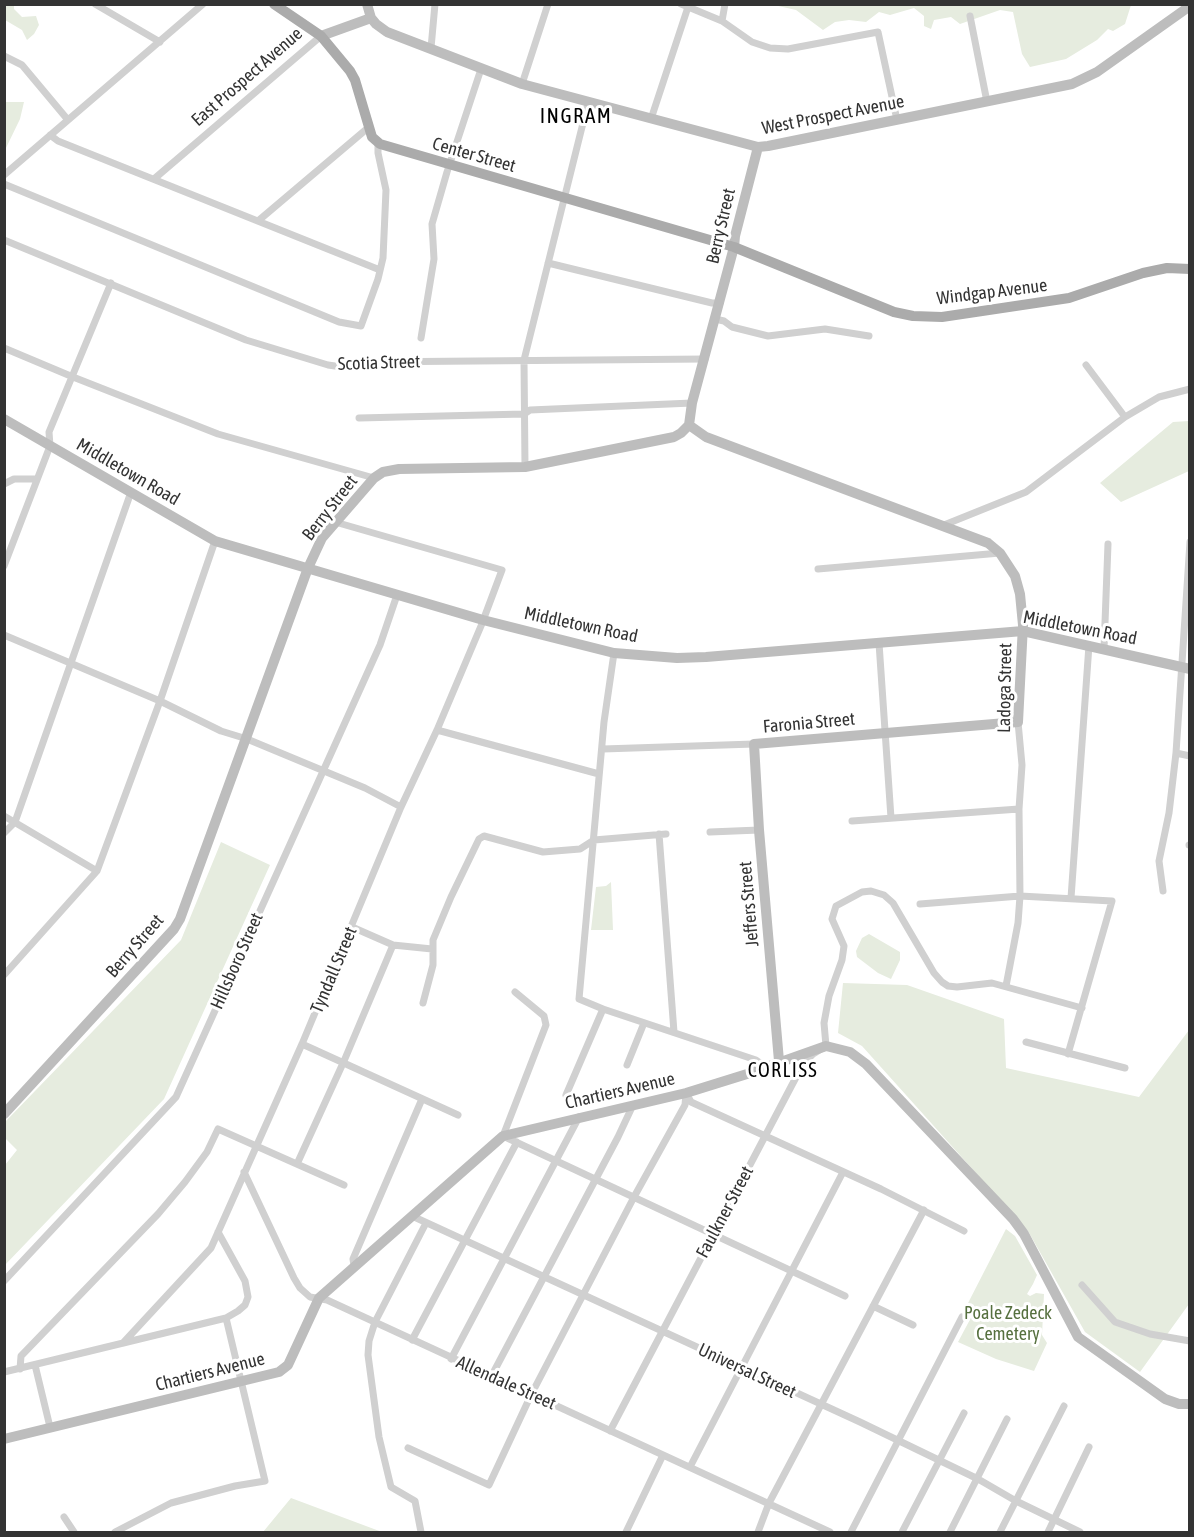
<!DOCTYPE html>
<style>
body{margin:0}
#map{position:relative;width:1194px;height:1537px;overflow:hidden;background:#fff;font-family:"Asap Condensed",sans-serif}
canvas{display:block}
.frame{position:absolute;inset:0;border:6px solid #333;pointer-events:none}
</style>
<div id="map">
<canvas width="1194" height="1537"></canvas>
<div class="frame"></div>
</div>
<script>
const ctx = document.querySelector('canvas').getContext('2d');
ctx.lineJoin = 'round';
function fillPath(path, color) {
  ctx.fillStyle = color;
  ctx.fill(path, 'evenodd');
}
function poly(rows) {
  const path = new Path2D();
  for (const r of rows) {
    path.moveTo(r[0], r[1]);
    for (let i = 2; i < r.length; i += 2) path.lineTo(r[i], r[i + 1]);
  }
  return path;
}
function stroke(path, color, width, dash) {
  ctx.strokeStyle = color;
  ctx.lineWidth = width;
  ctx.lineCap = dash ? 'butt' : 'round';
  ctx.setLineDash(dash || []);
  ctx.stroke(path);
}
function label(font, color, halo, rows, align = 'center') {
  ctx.font = font + ' "Asap Condensed",sans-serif';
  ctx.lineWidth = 6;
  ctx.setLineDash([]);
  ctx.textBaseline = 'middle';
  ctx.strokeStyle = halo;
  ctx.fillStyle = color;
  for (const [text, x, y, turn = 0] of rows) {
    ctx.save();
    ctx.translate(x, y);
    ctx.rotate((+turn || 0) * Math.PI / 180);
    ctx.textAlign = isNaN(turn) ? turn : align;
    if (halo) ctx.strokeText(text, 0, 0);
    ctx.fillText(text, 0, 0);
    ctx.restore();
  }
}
fillPath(poly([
 [5,4,14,5,14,9,22,17,36,16,39,25,34,34,27,40,22,30,5,20],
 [774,5,1131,5,1125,24,1113,31,1108,29,1097,40,1066,59,1030,67,1022,54,1013,12,1000,10,960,24,951,17,934,20,931,29,924,26,924,16,914,8,890,15,879,12,866,22,849,20,835,22,823,30,796,10],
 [5,102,24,102,20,119,5,150],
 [1189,421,1189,471,1121,502,1100,483,1173,422],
 [221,842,270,865,164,1099,5,1265,5,1165,17,1150,5,1138,5,1122,181,940],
 [611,882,613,930,591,930,596,887,606,886],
 [869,934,900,952,900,960,891,979,878,973,857,957,856,951,862,938],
 [843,983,907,985,1004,1019,1006,1068,1139,1097,1189,1030,1189,1304,1140,1372,1085,1332,1028,1231,862,1046,838,1033],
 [1006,1229,1015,1236,1037,1275,1033,1284,1027,1294,1030,1296,1036,1293,1044,1294,1042,1335,1047,1343,1034,1371,996,1359,958,1342,974,1312,966,1307],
 [291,1498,382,1532,263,1532]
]), '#e6ecdf');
stroke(poly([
 [95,4,160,42],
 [681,4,722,21,752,42,770,48,788,49,878,32,897,120],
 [970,16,987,102],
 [722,21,725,4],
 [431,48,435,4],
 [4,56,22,65,68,120],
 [522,84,548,4],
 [651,119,688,7],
 [50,135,58,141,380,270],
 [4,175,203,4],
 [154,179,321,36],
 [4,184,339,322,361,326,378,279,383,258,386,190,378,153,378,143],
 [258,221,369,127],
 [4,240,246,340,328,365,342,367,362,362,705,359],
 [548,263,712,303,720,303],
 [715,319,724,321,732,327,768,336,825,329,869,336],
 [421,338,434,259,432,224,447,172,481,69],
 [4,348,73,377,218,434,374,478],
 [1086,365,1125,417],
 [359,418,524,414,530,410,692,403],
 [525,467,524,360,588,103],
 [4,484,14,479,37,479],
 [944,525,1026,492,1125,417,1159,397,1190,389],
 [4,566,50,446,49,432,111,283],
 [818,569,1000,553],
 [4,635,160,701,221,731,247,739,365,788,401,807],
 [879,643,891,818],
 [1104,649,1108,544],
 [614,653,604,722,579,999,603,1009,756,1060,766,1067],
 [437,730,599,774],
 [603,749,754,744],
 [1176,753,1190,756],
 [4,816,97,871],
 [852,821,1019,809],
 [710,832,759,830],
 [4,833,15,822,131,492],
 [659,834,674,1032],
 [1189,845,1190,845],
 [1163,891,1159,861,1169,813,1176,753,1190,542],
 [1071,898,1089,645],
 [920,904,1020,896,1112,901,1068,1054],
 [352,927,393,945,432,949],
 [4,975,97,871,160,701,215,541],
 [1006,986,1018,923,1020,896,1019,809,1022,765,1018,722],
 [515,992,544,1016,546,1025,503,1136,845,1296],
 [423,1003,433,965,433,940,451,897,479,839,484,836,543,852,580,849,594,840,666,834],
 [1026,1042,1125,1068],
 [302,1044,458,1115],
 [627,1065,644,1023],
 [686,1093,691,1102,881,1189,964,1231],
 [566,1095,603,1009],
 [297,1164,344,1061,393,945],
 [244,1172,294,1278,300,1288,310,1297,327,1300,830,1532],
 [412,1216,860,1422,978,1479,1016,1501,1080,1532],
 [354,1266,353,1259,422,1099],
 [4,1281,176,1097,380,645,397,595],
 [1082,1285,1115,1322,1150,1334,1190,1341],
 [873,1306,913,1325],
 [412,1340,517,1142],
 [123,1343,211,1248,302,1044,401,807,437,730,481,626,502,570,335,522],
 [451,1359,579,1117],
 [35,1365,50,1427],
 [20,1369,21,1356,158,1214,185,1182,207,1152,218,1129,344,1185],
 [4,1372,226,1318,238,1311,245,1305,248,1297,245,1281,218,1232],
 [491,1377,618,1137,633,1105],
 [610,1431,803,1064,813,1054,826,1046,824,1023,829,996,842,960,844,946,832,919,836,906,862,892,871,891,884,895,893,903,934,973,942,982,948,986,957,987,992,983,1082,1008],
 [408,1448,489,1485,531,1395,634,1197,685,1105,686,1093],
 [690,1467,843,1172],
 [64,1517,74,1532],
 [115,1532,171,1503,235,1486,265,1481,226,1318],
 [421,1532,415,1501,391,1487,379,1437,368,1355,369,1341,375,1322,426,1223],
 [626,1532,663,1455],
 [758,1532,769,1503,924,1210],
 [851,1532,962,1317],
 [902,1532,964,1413],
 [950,1532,1007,1419],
 [1000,1532,1064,1406],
 [1048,1532,1089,1447]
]), '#d0d0d0', 7);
stroke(poly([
 [367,4,371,18,376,24,387,32,522,84,758,147,768,146,1072,84,1097,72,1190,6],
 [321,36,371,18],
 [4,419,215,541,483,620,614,653,677,658,706,657,1023,631,1190,669],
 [689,425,706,437,988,543,1000,553,1015,576,1020,594,1023,625,1018,722,754,744,759,830,779,1061],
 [4,1114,174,929,180,919,308,568,322,538,374,478,383,472,399,469,525,467,674,437,681,433,689,425,692,403,734,247,735,236,758,147],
 [4,1439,279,1372,288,1365,319,1298,503,1136,686,1093,747,1074,826,1046,850,1052,866,1064,1013,1219,1024,1234,1078,1337,1165,1399,1179,1404,1190,1404]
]), '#bdbdbd', 10);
stroke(poly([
 [274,4,321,36,350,71,355,80,372,137,380,144,734,247,894,312,913,316,942,317,1069,298,1143,273,1167,268,1190,269]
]), '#ababab', 10);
label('18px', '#333', '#fff', [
 ["East Prospect Avenue",247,77,-41],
 ["West Prospect Avenue",833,115,-11],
 ["Center Street",474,155,16],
 ["Berry Street",721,226,-77],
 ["Windgap Avenue",992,292,-7],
 ["Scotia Street",379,363,-2],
 ["Middletown Road",128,472,30],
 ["Berry Street",330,508,-52],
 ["Middletown Road",581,625,12],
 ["Middletown Road",1080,628,11],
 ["Ladoga Street",1005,688,-89],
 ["Faronia Street",809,723,-5],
 ["Jeffers Street",749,904,-95],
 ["Berry Street",135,946,-49],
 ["Hillsboro Street",237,961,-66],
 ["Tyndall Street",334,970,-67],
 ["Chartiers Avenue",620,1091,-13],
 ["Faulkner Street",725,1212,-62],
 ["Universal Street",747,1371,25],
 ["Chartiers Avenue",210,1372,-14],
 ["Allendale Street",506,1383,24]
]);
label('18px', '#56703f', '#fff', [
 ["Poale Zedeck",1008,1313],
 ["Cemetery",1008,1334]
]);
ctx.letterSpacing = '1.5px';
label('20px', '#000', '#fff', [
 ["CORLISS",783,1071]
]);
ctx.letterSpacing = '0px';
ctx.letterSpacing = '1.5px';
label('21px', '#000', '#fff', [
 ["INGRAM",576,116]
]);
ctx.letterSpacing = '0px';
</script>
